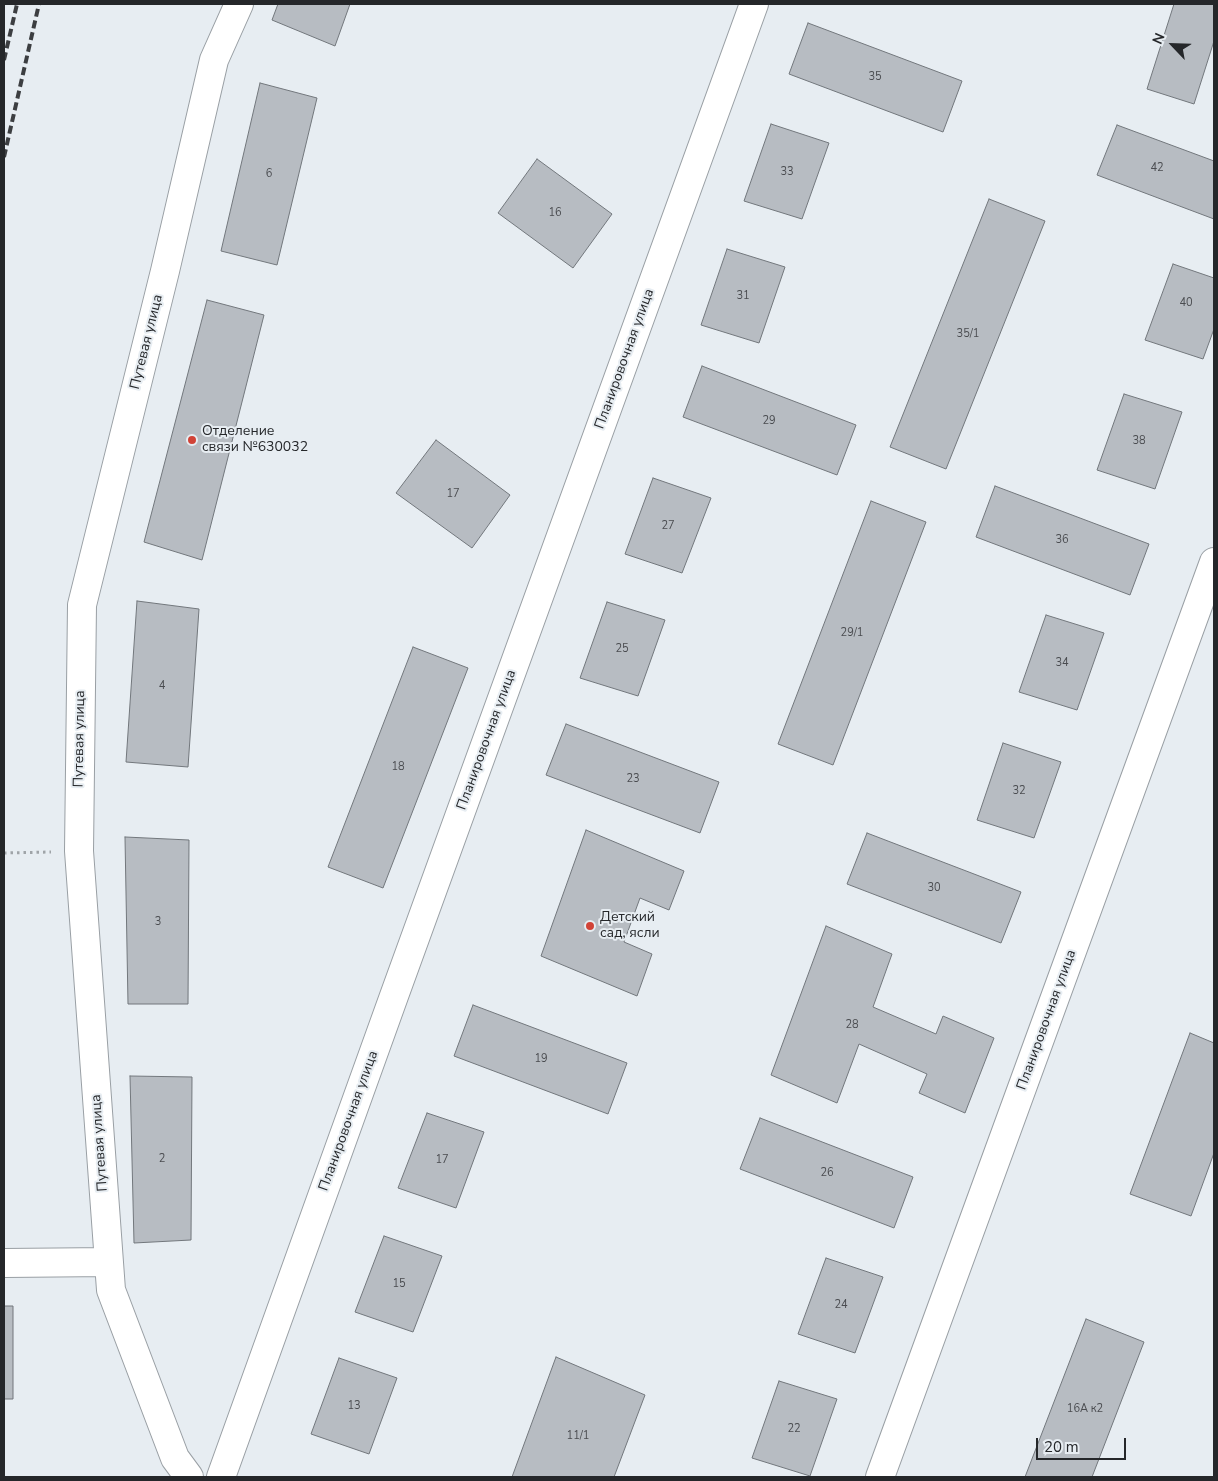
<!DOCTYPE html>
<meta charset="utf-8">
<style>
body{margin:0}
#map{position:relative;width:1218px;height:1481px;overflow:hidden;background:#e7edf2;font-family:"Nunito Sans",sans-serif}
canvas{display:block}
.frame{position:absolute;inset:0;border:5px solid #25272a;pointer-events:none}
.north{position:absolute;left:1148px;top:20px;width:50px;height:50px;-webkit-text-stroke:4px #e7edf2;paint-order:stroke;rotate:294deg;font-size:14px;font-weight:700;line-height:20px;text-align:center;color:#25272a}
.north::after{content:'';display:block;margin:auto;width:18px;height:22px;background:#25272a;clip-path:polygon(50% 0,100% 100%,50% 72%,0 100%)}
.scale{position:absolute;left:1036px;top:1438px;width:90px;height:22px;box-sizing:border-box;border:2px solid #25272a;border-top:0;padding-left:6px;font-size:15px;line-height:18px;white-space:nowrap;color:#25272a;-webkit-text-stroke:4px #e7edf2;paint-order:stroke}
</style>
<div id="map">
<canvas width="1218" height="1481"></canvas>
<div class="frame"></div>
<div class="north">N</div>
<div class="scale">20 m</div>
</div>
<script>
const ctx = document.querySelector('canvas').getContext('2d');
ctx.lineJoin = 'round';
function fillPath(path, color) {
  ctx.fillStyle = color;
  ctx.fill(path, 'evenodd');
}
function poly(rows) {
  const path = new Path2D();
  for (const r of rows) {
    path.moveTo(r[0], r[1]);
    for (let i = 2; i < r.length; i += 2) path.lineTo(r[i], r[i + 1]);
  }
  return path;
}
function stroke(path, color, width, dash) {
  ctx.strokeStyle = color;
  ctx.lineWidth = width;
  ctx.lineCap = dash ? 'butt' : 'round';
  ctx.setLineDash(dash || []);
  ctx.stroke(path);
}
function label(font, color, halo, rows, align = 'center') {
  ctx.font = font + ' "Nunito Sans",sans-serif';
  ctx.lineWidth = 4;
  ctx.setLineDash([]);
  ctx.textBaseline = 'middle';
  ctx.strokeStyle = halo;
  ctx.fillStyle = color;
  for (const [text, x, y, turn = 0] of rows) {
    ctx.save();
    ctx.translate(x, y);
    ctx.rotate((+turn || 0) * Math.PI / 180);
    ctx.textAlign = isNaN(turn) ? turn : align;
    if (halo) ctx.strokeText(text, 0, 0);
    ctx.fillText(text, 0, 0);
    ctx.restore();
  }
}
const building = poly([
 [278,4,350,4,335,46,272,20,278,4],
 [1174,4,1214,4,1214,41,1194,104,1147,89,1174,4],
 [808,23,962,81,943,132,789,74,808,23],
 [260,83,317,98,277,265,221,251,260,83],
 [771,124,829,143,802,219,744,201,771,124],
 [1117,125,1214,161,1214,219,1097,175,1117,125],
 [537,159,612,214,573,268,498,213,537,159],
 [989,199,1045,221,946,469,890,447,989,199],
 [727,249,785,267,759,343,701,325,727,249],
 [1173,264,1214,278,1214,329,1203,359,1145,340,1173,264],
 [207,300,264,315,202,560,144,542,207,300],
 [702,366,856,425,837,475,683,417,702,366],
 [1124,394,1182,412,1155,489,1097,470,1124,394],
 [436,440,510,495,472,548,396,493,436,440],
 [653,478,711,498,682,573,625,554,653,478],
 [995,486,1149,544,1130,595,976,537,995,486],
 [871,501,926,522,833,765,778,744,871,501],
 [137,601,199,609,188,767,126,762,137,601],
 [607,602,665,620,638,696,580,678,607,602],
 [1046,615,1104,633,1077,710,1019,692,1046,615],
 [413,647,468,668,383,888,328,867,413,647],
 [566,724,719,782,700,833,546,775,566,724],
 [1003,743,1061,762,1034,838,977,820,1003,743],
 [586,830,684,871,669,910,640,898,624,942,652,954,637,996,541,956,586,830],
 [867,833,1021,892,1001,943,847,884,867,833],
 [125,837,189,840,188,1004,128,1004,125,837],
 [826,926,892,954,873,1007,936,1034,943,1016,994,1038,965,1113,919,1093,927,1074,859,1044,837,1103,771,1075,826,926],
 [473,1005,627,1063,608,1114,454,1056,473,1005],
 [1190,1033,1214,1043,1214,1153,1191,1216,1130,1194,1190,1033],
 [130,1076,192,1077,191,1240,134,1243,130,1076],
 [427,1113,484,1132,456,1208,398,1188,427,1113],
 [760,1118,913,1177,894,1228,740,1169,760,1118],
 [384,1236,442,1256,413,1332,355,1312,384,1236],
 [826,1258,883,1277,855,1353,798,1334,826,1258],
 [4,1306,13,1306,13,1399,4,1399,4,1306],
 [1086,1319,1144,1342,1092,1477,1025,1477,1086,1319],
 [556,1357,645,1395,614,1477,512,1477,556,1357],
 [339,1358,397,1378,369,1454,311,1434,339,1358],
 [779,1381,837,1399,810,1476,752,1458,779,1381]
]);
fillPath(building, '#b7bcc2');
stroke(building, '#72777c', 1);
const minor = poly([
 [4,1263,109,1262],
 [189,1477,175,1458,111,1290,79,851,82,605,165,271,214,60,239,4],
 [221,1477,394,996,754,4],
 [880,1477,1214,562]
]);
stroke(minor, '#999fa4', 30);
stroke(poly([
 [4,853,51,852]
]), '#9fa4a8', 3, [2.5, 4]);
stroke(minor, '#fff', 28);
stroke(poly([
 [4,60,17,4],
 [4,157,39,4]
]), '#3c3e41', 4, [8, 4]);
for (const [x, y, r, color] of [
 [192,440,5,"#d14337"],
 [590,926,5,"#d14337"]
]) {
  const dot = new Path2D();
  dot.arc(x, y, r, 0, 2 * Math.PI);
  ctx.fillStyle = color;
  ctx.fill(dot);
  stroke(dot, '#e7edf2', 2);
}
label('11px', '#4a4c50', null, [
 ["35",875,77],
 ["42",1157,168],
 ["33",787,172],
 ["6",269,174],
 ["16",555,213],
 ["31",743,296],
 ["40",1186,303],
 ["35/1",968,334],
 ["29",769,421],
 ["38",1139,441],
 ["17",453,494],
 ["27",668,526],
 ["36",1062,540],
 ["29/1",852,633],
 ["25",622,649],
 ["34",1062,663],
 ["4",162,686],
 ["18",398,767],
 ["23",633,779],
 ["32",1019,791],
 ["30",934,888],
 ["3",158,922],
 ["28",852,1025],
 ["19",541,1059],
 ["2",162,1159],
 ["17",442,1160],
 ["26",827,1173],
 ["15",399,1284],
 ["24",841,1305],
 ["13",354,1406],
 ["16А к2",1085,1409],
 ["22",794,1429],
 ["11/1",578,1436]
]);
label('14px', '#25272a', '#e7edf2', [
 ["Путевая улица",147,342,-76],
 ["Планировочная улица",625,359,-70],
 ["Путевая улица",80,739,-89],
 ["Планировочная улица",487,740,-70],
 ["Планировочная улица",1047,1020,-70],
 ["Планировочная улица",349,1121,-70],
 ["Путевая улица",100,1143,-94]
]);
label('14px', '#25272a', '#e7edf2', [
 ["Отделение",202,432],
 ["связи №630032",202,448],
 ["Детский",600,918],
 ["сад, ясли",600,934]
], 'left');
</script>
